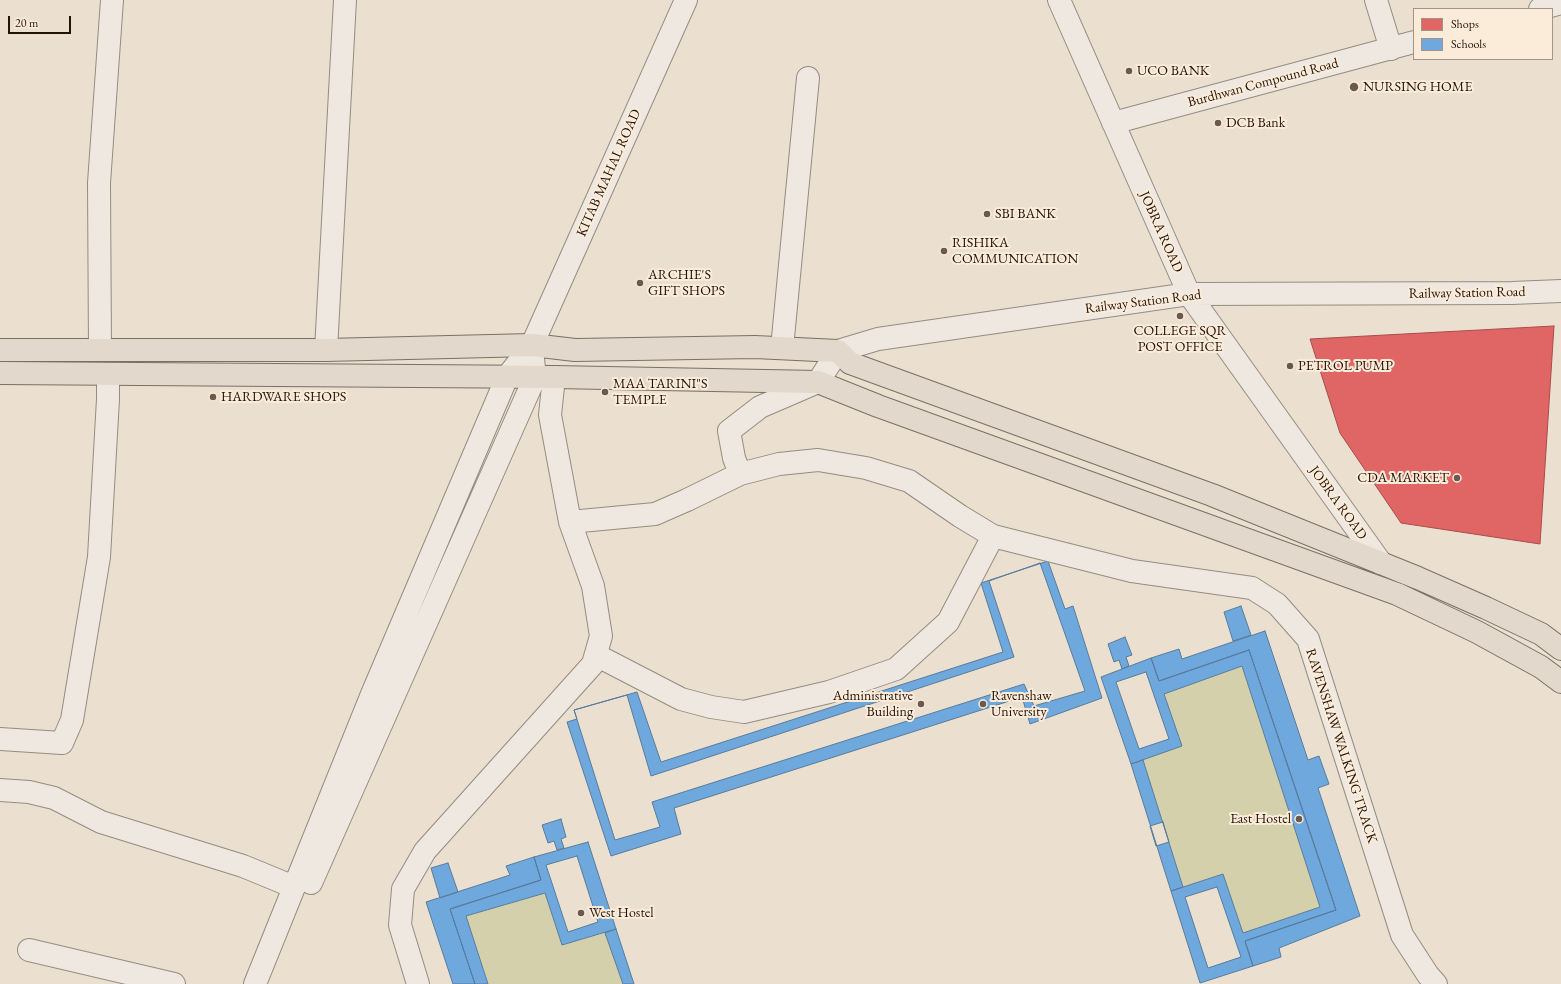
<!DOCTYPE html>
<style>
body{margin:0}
#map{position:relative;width:1561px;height:984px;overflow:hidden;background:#ebe0cf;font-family:"EB Garamond",serif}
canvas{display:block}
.legend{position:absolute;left:1413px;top:8px;width:140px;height:52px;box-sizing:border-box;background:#faecd8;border:1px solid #a49485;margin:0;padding:5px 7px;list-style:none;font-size:12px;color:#241108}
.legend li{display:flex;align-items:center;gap:8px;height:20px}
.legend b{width:20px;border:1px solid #a49485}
.scale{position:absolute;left:8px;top:16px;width:63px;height:18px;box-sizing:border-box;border:2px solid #241108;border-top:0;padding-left:5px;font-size:12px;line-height:14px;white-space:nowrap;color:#241108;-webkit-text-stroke:3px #faecd8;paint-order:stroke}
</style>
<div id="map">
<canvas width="1561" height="984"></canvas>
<ul class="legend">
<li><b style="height:11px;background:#e06666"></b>Shops</li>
<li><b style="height:11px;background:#6fa8dc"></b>Schools</li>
</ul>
<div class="scale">20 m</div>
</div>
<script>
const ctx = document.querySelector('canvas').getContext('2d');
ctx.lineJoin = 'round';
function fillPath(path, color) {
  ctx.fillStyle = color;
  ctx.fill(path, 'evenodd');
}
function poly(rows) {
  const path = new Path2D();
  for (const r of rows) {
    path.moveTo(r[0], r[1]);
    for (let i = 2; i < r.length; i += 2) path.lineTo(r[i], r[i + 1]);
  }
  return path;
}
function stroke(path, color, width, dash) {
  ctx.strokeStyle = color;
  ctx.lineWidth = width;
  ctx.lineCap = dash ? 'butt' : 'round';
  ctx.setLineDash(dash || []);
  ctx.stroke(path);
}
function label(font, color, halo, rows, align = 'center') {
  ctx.font = font + ' "EB Garamond",serif';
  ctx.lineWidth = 4;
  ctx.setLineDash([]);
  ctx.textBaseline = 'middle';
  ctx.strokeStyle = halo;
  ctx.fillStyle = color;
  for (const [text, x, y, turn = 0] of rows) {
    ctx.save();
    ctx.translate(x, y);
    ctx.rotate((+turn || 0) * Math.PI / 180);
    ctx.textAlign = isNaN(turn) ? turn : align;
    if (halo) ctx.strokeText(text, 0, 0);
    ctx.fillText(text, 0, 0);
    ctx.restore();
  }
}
fillPath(poly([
 [1242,666,1320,907,1243,933,1223,874,1183,887,1143,760,1181,746,1164,694],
 [545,893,562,945,605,933,623,984,488,984,466,916]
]), '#d5d0ac');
const shops = poly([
 [1554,326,1540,544,1401,523,1340,433,1310,339,1554,326]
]);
fillPath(shops, '#e06666');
stroke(shops, '#a84c4a', 1);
const schools = poly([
 [1048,561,1065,609,1073,606,1102,698,1030,724,1022,697,674,808,681,834,611,856,567,722,577,719,574,710,637,692,661,762,1003,652,981,583,1048,561],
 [1040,563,1085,691,1034,706,1024,684,652,802,660,827,615,840,574,710,627,695,651,776,1014,657,989,581,1040,563],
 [1241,606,1251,635,1233,641,1224,612,1241,606],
 [1265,631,1308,760,1319,756,1329,784,1318,788,1360,916,1279,948,1281,957,1253,966,1245,941,1336,910,1249,650,1159,681,1151,658,1179,649,1182,659,1265,631],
 [1125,637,1132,655,1126,657,1129,666,1122,669,1119,660,1114,662,1108,644,1125,637],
 [1249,650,1336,910,1245,941,1253,966,1200,983,1171,891,1223,874,1243,933,1320,907,1242,666,1164,694,1182,746,1131,764,1101,677,1151,658,1159,681,1249,650],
 [1146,672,1169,739,1139,749,1116,682,1146,672],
 [1143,760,1183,887,1171,891,1131,764,1143,760],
 [561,819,566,837,561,839,564,848,557,850,554,841,548,843,542,825,561,819],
 [1163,822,1169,842,1156,846,1150,826,1163,822],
 [588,842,616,929,562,945,545,893,466,916,488,984,475,984,450,909,541,880,534,857,588,842],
 [577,856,598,922,568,932,546,865,577,856],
 [534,857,541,880,450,909,475,984,453,984,426,902,510,875,506,866,534,857],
 [448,863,458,892,440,898,431,868,448,863],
 [1217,887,1241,957,1208,968,1185,897,1217,887],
 [616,929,634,984,623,984,605,933,616,929]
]);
fillPath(schools, '#6fa8dc');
stroke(schools, '#587b9c', 1);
const minor = poly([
 [1059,0,1189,294,1381,563],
 [1376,0,1391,49],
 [1540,9,1561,3],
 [1113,123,1414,42],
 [782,348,808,78],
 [100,350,99,183,112,0],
 [326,350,345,0],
 [740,474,734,458,729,431,760,407,818,382,838,351,878,339,1189,294,1512,293,1561,291],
 [570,522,655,514,687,500,740,474,779,464,818,460,866,468,909,481,960,516,993,536,1132,571,1252,588,1277,604,1308,639,1402,935,1428,975,1436,984],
 [596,655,681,699,711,707,744,712,829,692,896,669,948,622,993,536],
 [0,739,62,743,72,720,99,557,108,399,108,374],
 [0,790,29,792,54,798,101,822,243,866,294,887],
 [311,883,535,377,533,359],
 [29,950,174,984],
 [255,984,372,694,507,377,532,345,686,0],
 [418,984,400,925,403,889,425,851,593,664,601,636,593,586,570,522,550,415,554,377]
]);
const major = poly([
 [0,350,326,350,532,345,575,350,755,347,838,351,850,363,1212,495,1418,578,1486,608,1541,634,1561,649],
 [0,373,554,377,818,382,878,406,1397,594,1477,632,1541,667,1561,682]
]);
stroke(minor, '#958c81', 24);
stroke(major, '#797066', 24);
stroke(minor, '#eee8e0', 22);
stroke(major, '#e2d8cb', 22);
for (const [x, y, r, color] of [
 [1129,71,4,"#6a594e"],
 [1354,87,5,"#6a594e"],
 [1218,123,4,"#6a594e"],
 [987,214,4,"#6a594e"],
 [944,251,4,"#6a594e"],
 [640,283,4,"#6a594e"],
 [1180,316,4,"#6a594e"],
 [1290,366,4,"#6a594e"],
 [605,392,4,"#6a594e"],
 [213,397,4,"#6a594e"],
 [1457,478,4,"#6a594e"],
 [921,704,4,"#6a594e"],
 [983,704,4,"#6a594e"],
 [1299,819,4,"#6a594e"],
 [581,913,4,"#6a594e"]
]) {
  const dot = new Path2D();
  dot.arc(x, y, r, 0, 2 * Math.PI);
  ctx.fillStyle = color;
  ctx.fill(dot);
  stroke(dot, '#faecd8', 1.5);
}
label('14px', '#241108', '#faecd8', [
 ["UCO BANK",1137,71],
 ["NURSING HOME",1363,87],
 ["DCB Bank",1226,123],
 ["SBI BANK",995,214],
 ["RISHIKA",952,243],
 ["COMMUNICATION",952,259],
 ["ARCHIE'S",648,275],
 ["GIFT SHOPS",648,291],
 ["COLLEGE SQR",1180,331,"center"],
 ["POST OFFICE",1180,347,"center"],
 ["PETROL PUMP",1298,366],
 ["MAA TARINI\"S",613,384],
 ["TEMPLE",613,400],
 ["HARDWARE SHOPS",221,397],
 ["CDA MARKET",1449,478,"right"],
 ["Administrative",913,696,"right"],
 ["Building",913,712,"right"],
 ["Ravenshaw",991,696],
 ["University",991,712],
 ["East Hostel",1291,819,"right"],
 ["West Hostel",589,913]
], 'left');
label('14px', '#241108', '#faecd8', [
 ["Burdhwan Compound Road",1263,83,-15],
 ["KITAB MAHAL ROAD",609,173,-66],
 ["JOBRA ROAD",1161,232,66],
 ["Railway Station Road",1467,293,-1],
 ["Railway Station Road",1143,302,-7],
 ["JOBRA ROAD",1338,503,54],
 ["RAVENSHAW WALKING TRACK",1341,746,72]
]);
</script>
